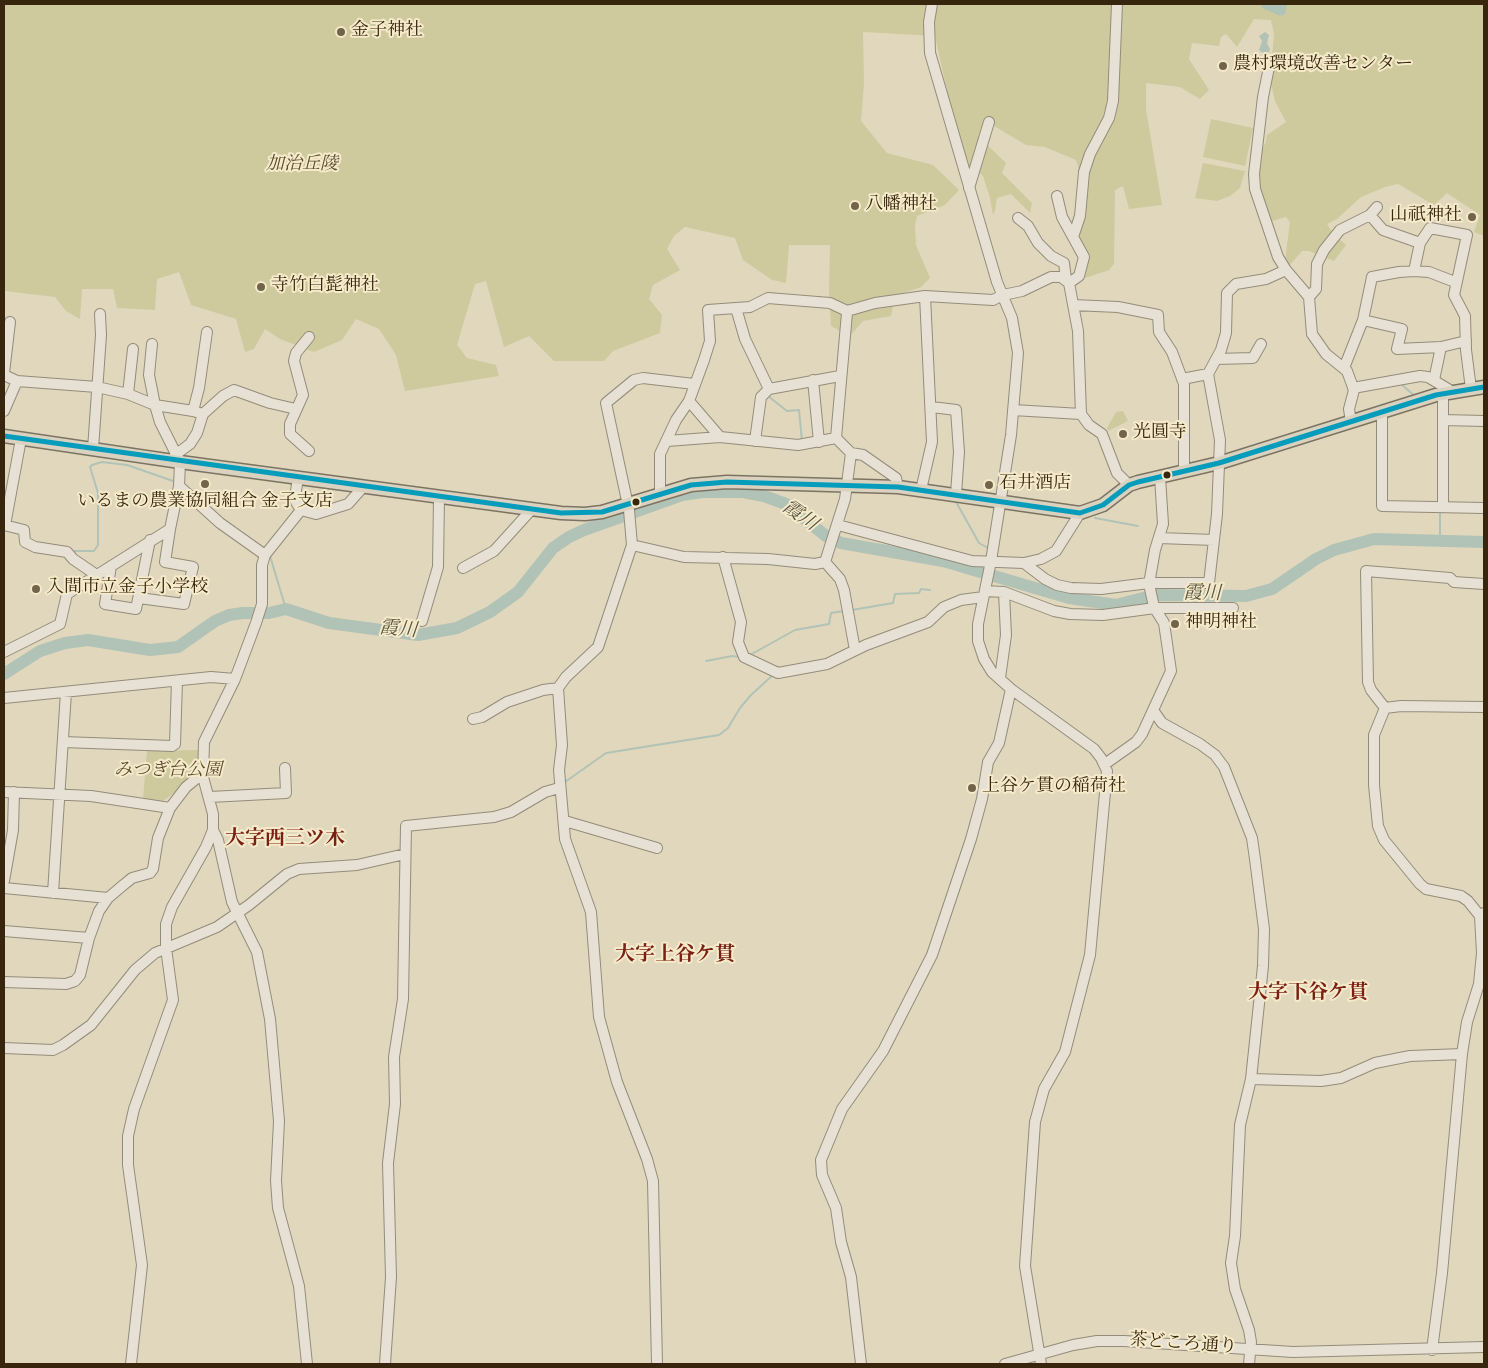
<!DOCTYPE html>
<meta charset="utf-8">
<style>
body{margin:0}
#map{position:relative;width:1488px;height:1368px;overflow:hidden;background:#e1d7bc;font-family:Vollkorn,serif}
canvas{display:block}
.frame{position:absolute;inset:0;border:5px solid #37260d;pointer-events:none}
</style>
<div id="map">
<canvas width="1488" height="1368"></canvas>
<div class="frame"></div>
</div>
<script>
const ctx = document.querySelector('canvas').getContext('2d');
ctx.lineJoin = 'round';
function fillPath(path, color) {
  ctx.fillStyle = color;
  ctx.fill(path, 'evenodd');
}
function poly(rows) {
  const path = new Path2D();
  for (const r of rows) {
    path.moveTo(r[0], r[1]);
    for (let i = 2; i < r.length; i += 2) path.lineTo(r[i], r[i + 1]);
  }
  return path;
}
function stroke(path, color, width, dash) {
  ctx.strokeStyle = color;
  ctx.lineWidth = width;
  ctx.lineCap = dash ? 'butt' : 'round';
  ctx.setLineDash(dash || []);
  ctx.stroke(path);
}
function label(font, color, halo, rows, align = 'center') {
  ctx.font = font + ' Vollkorn,"Noto Serif JP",serif';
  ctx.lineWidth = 4;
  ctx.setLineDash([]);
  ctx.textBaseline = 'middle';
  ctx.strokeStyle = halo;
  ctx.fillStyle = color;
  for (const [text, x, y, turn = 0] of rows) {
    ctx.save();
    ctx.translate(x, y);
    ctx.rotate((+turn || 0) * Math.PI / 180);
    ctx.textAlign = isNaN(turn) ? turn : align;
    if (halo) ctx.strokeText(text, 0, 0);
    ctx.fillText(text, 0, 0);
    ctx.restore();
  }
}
fillPath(poly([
 [4,4,1484,4,1484,236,1474,232,1480,215,1447,193,1434,205,1398,184,1385,187,1361,197,1337,219,1327,224,1333,233,1346,245,1334,261,1309,251,1302,251,1289,266,1285,260,1290,222,1286,217,1272,221,1257,184,1261,151,1266,142,1267,135,1286,122,1275,101,1270,79,1274,34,1271,20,1254,19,1237,47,1226,34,1221,37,1219,46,1192,43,1189,59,1209,90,1200,99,1180,87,1146,83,1146,109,1162,205,1129,209,1123,186,1115,190,1114,264,1109,270,1085,278,1087,256,1079,241,1087,196,1076,160,1045,147,1026,145,984,120,978,136,1006,163,1002,173,1032,203,1030,213,1011,194,997,198,995,211,993,215,990,198,983,176,966,162,954,123,935,36,863,32,864,83,861,121,887,153,933,165,959,190,945,205,917,216,915,225,916,245,930,278,921,287,895,296,891,316,863,321,850,336,831,326,829,290,830,245,789,245,786,283,772,280,743,260,735,238,685,227,674,236,667,249,680,270,653,285,649,299,662,315,660,333,613,351,604,361,554,361,529,336,504,347,486,281,475,284,457,345,467,358,496,365,499,376,405,391,396,355,379,329,356,319,342,340,314,352,280,339,265,329,254,349,245,352,236,319,191,305,179,272,157,279,155,310,117,308,113,289,82,289,80,319,66,311,55,297,5,291],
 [1211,119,1253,128,1245,166,1203,157],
 [1203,163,1245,171,1240,188,1230,196,1217,201,1195,198],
 [1123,411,1128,421,1108,431,1107,428,1116,412],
 [199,750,201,761,194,778,163,801,143,799,147,751]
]), '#ceca9e');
fillPath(poly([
 [1261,4,1287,4,1287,5,1285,14,1280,16,1262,8],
 [1265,32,1269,35,1267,43,1270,49,1269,52,1264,54,1259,50,1262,41,1259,36]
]), '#b1c3b6');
stroke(poly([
 [1401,384,1416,397],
 [768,396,787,411,799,410,802,441],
 [955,500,979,543,988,548],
 [1095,518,1138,526],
 [1440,540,1440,511],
 [73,551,94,551,98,545,98,493,90,467,92,465,102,462,127,465,176,482],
 [270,556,286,609],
 [852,610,893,603,895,594,919,593,921,589,930,590],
 [750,655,795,630,829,624,831,613,844,611],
 [706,661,732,656,741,657],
 [565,782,606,753,719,735,728,728,740,708,751,695,774,674],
 [302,864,312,863],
 [270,882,293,866]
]), '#b1c3b6', 2);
stroke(poly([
 [4,674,40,651,65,643,88,640,150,650,178,647,215,621,229,615,243,613,269,613,286,609,329,623,418,635,457,628,490,612,518,592,553,548,569,537,584,530,682,495,703,492,743,492,764,496,786,504,826,536,841,543,943,561,1069,598,1116,605,1155,595,1246,596,1272,589,1316,559,1334,550,1374,539,1484,542]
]), '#b1c3b6', 12);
const minor = poly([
 [932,4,929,22,930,53,997,282,1012,318,1018,353,1011,435,991,561,978,624,978,641,984,659,992,672,1011,689,1094,749,1101,758,1107,771,1090,955,1065,1052,1044,1089,1035,1122,1025,1266,1041,1364],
 [1270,62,1263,97,1254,174,1255,189,1278,257,1286,270,1309,297,1312,334,1326,354,1347,371,1354,390,1349,409,1351,422],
 [969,188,989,122],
 [1057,196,1062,217,1084,257,1079,276,1069,283],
 [1370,215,1383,230,1420,243],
 [1018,218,1028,226,1038,243,1051,256,1064,263,1066,279],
 [1073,237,1080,216,1084,172,1090,154,1109,118,1113,101,1117,4],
 [1414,271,1420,243,1430,228,1467,235,1454,295,1465,316,1466,350,1471,389],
 [1309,297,1316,289,1317,264,1324,250,1340,230,1370,215,1377,207],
 [1073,305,1118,307,1158,315,1159,332,1172,352,1184,384,1184,472],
 [736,308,745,339,769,389],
 [1363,320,1402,329,1397,349,1441,347,1466,341],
 [309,337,296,353,294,361,303,395,290,424,290,434,309,451],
 [1216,359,1253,358,1261,344],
 [1344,368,1363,320,1372,277,1399,272,1414,271,1429,272,1455,282],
 [4,373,10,322],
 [4,375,17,381,97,387,128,394,155,405,193,411,203,414],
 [1182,379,1208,374],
 [813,380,819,442],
 [1434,380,1441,347],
 [1353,388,1420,376,1428,377,1453,392],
 [128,394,133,349],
 [689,401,720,437,798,445,836,438],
 [932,407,956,410,959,452,956,494],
 [1013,410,1081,414],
 [4,411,17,381],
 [193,411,199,388,207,332],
 [1382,412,1382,506,1484,508],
 [1443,420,1484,421],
 [836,438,847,313,845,310],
 [836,438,851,453,863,455,896,478,898,487],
 [667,441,720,437],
 [755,441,761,397,769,389,840,376],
 [93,449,101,335,100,314],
 [175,455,190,444,197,433,203,414,223,396,234,390,270,403,296,409],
 [298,478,295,497,296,502,301,510,316,514,348,504,364,486],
 [179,486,220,523,265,555],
 [921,490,932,442,925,296],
 [660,493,660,454,676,420,689,401,704,360,710,341,708,310,750,307,768,298,830,303,847,311,875,303,925,296,993,300,1003,295,1022,291,1051,277,1061,277,1069,283,1078,331,1081,414,1089,425,1102,434,1117,473,1129,485],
 [1443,507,1443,393],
 [4,525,24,530,25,542,35,547,67,552,73,559,95,574],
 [5,525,21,439],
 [838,525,972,561,1024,563,1041,559,1056,551,1080,513],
 [1159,538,1214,540],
 [632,545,684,557,768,559,815,564,825,562],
 [723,557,741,622,738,642,744,657,778,673,827,664,866,645,928,622,944,607,961,600,983,597],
 [825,562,845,499,851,453],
 [825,562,840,579,844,590,855,650],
 [1024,563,1045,579,1057,585,1071,588,1101,589,1149,583,1209,583,1217,514,1220,440,1208,374,1221,350,1226,333,1227,293,1236,284,1266,279,1286,270],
 [111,566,105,604,136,609,150,540],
 [463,568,494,551,532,509],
 [985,591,1004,592,1054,611,1070,614,1103,615,1155,608,1233,608],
 [139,598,184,604,193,567,165,562,170,529],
 [422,621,438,567,439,498],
 [4,652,60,624,67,594,170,529,179,486,180,462,160,422,155,405,149,375,152,344],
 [1000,678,1006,635,1004,592],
 [4,698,211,677,235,679],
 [1385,708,1401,706,1484,707],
 [1153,710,1162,723,1200,744,1215,755,1224,767,1252,838,1255,859,1264,929,1263,966,1251,1079,1240,1125,1235,1236,1231,1263,1235,1289,1249,1330,1251,1342,1249,1364],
 [473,719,482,717,507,702,543,690,558,688],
 [63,742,172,746,175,744,177,681],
 [1105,764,1136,742,1142,734,1171,671,1164,623,1154,607,1149,584,1155,550,1163,524,1160,477],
 [4,792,91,796,170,808],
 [210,797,286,793,285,768],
 [565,821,657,848],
 [213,830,218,840,232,902,257,952,270,1019,279,1121,276,1181,278,1208,299,1286,307,1364],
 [4,881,13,830,14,792],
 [4,888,108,898],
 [53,893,66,692],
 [1480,916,1468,901,1461,896,1426,889,1420,884,1384,840,1378,826,1374,785,1374,735,1385,708,1371,690,1368,682,1366,571,1450,578,1454,582,1484,584],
 [4,931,89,938],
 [4,982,66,984,75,981,80,975,89,938,99,911,108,898,121,887,132,878,150,873,153,869,158,838,170,808,186,787,197,778,203,777],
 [4,1048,53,1050,63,1045,91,1025,135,970,155,953,217,927,249,905,287,874,299,869,357,865,405,854],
 [1251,1079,1321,1081,1341,1078,1375,1063,1410,1056,1462,1054],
 [1432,1350,1442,1273,1462,1054,1467,1022,1479,984,1482,953,1480,916,1484,913],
 [131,1364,142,1265,128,1165,128,1136,134,1109,173,1000,166,948,166,924,172,907,206,847,213,830,213,814,203,777,204,742,235,679,256,623,262,604,262,565,265,555,301,510],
 [385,1364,391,1277,388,1163,395,1104,394,1057,403,999,406,826,494,817,511,812,545,792,559,788],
 [657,1364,653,1181,647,1159,617,1082,599,1017,591,912,565,839,559,770,562,745,558,688,566,677,598,647,632,545,629,510,606,403,634,380,643,378,694,384],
 [861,1364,851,1277,841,1242,836,1208,822,1175,821,1160,842,1109,883,1051,932,955,971,839,982,799,988,762,999,743,1011,689],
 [1005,1364,1073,1345,1097,1341,1124,1341,1293,1352,1484,1347]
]);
const major = poly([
 [4,436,180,462,561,513,585,514,602,512,691,485,727,482,898,487,1080,513,1103,505,1129,485,1138,482,1219,463,1436,395,1484,387]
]);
stroke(minor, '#948c7b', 12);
stroke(major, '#7c7463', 15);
stroke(minor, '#e6e1d4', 10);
stroke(major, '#dad2bf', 12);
stroke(poly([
 [4,436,561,513,602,512,691,485,727,482,898,487,1080,513,1103,505,1129,485,1138,482,1219,463,1436,395,1484,387]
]), '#069cbb', 5);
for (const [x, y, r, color] of [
 [341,32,5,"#72644a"],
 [1223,66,5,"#72644a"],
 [855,206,5,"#72644a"],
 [1472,217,5,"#72644a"],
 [261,287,5,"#72644a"],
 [1123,434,5,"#72644a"],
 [1167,475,4.5,"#37260d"],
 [205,484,5,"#72644a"],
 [989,485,5,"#72644a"],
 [636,502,4.5,"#37260d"],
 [36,589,5,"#72644a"],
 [1175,624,5,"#72644a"],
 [972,788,5,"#72644a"]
]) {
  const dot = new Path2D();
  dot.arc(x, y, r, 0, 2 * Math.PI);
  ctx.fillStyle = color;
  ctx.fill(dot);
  stroke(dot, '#f5eaca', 2);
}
label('18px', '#37260d', '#f5eaca', [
 ["金子神社",351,32],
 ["農村環境改善センター",1233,66],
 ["八幡神社",865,206],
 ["山祇神社",1462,217,"right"],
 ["寺竹白髭神社",271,287],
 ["光圓寺",1133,434],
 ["石井酒店",999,485],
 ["いるまの農業協同組合 金子支店",205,503,"center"],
 ["入間市立金子小学校",46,589],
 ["神明神社",1185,624],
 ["上谷ケ貫の稲荷社",982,788]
], 'left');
label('italic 18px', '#594c2b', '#f5eaca', [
 ["加治丘陵",302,166],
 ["みつぎ台公園",168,772]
]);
label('18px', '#37260d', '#f5eaca', [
 ["茶どころ通り",1183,1345,4]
]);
label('italic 19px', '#56523f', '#f5eaca', [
 ["霞川",799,517,35],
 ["霞川",1202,595,1],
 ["霞川",398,631,5]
]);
label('bold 20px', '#7a1f14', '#f5eaca', [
 ["大字西三ツ木",285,840],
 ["大字上谷ケ貫",675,956],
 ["大字下谷ケ貫",1308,994]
]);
</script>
